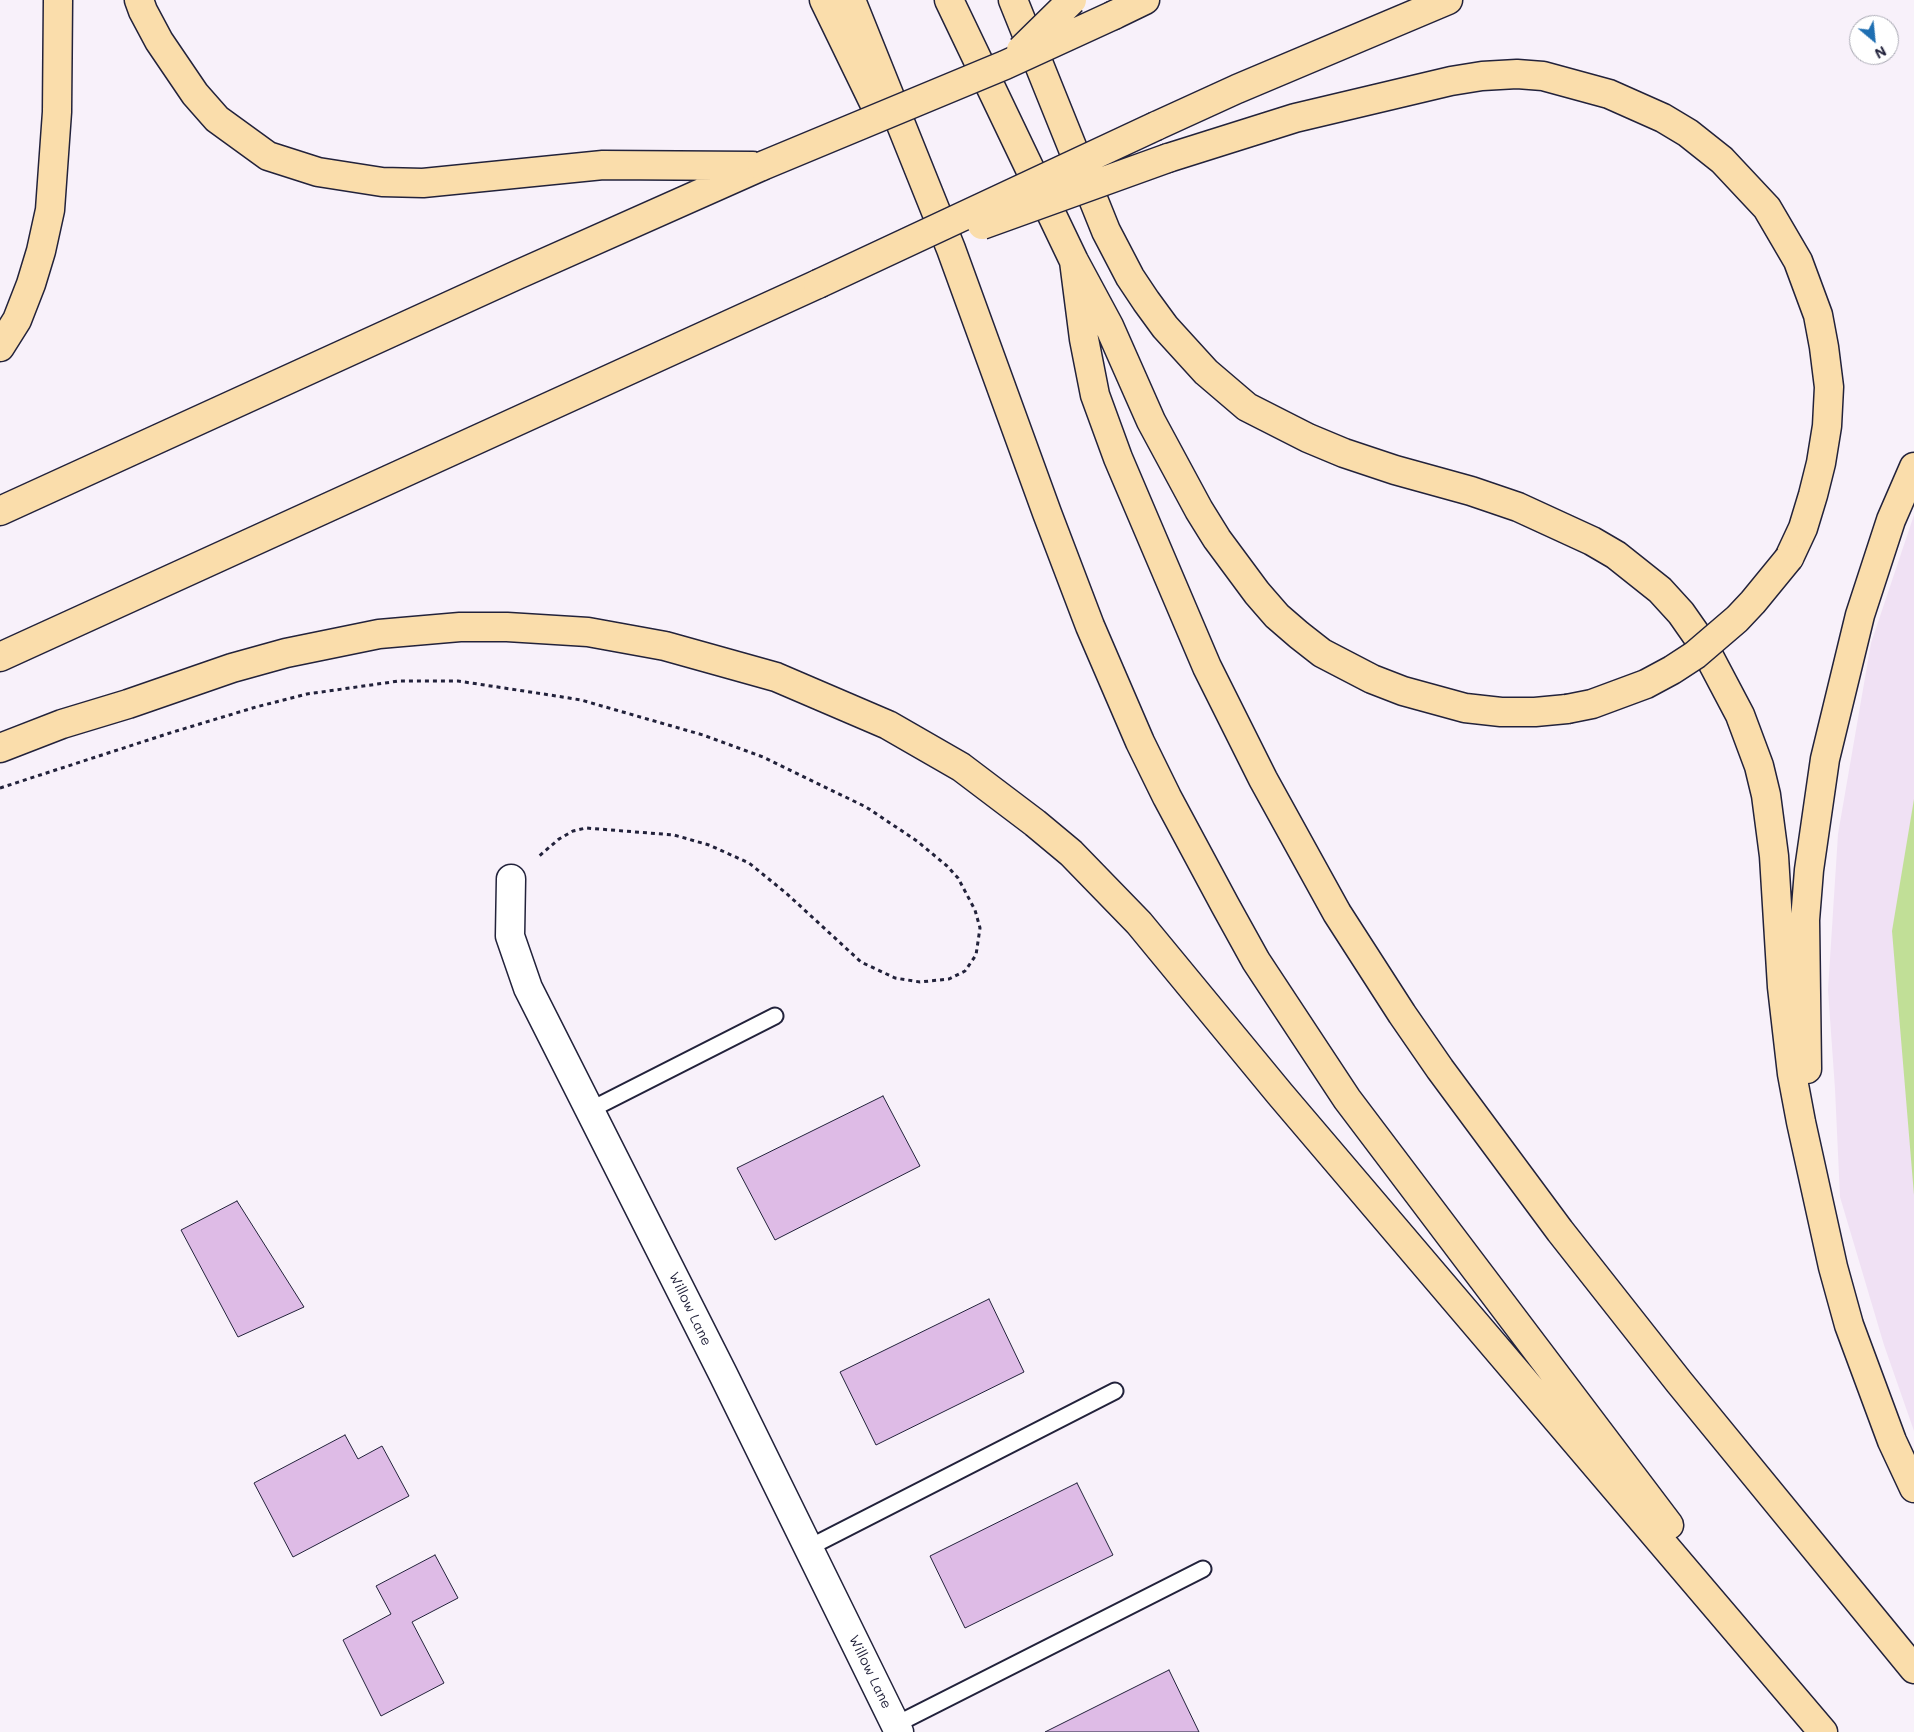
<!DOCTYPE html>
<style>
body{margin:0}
#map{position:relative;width:1914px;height:1732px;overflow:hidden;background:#f8f1fa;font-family:Mali,sans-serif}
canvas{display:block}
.north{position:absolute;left:1849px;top:15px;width:50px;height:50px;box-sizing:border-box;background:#fff;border:1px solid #a7a7b1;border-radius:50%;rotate:152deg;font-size:14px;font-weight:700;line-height:20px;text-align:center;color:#22223b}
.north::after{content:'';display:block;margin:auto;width:18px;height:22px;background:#1f6fb2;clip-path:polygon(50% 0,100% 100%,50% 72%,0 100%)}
</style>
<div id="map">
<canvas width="1914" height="1732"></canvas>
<div class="north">N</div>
</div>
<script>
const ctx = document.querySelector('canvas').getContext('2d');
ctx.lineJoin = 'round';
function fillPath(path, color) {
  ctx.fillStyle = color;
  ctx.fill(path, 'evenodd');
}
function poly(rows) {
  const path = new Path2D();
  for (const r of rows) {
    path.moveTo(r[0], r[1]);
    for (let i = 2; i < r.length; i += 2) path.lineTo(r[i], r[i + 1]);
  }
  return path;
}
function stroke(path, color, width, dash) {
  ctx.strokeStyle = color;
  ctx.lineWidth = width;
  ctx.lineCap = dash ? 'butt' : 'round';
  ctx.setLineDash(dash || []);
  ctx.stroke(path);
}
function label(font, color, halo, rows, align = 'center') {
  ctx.font = font + ' Mali,sans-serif';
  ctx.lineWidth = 5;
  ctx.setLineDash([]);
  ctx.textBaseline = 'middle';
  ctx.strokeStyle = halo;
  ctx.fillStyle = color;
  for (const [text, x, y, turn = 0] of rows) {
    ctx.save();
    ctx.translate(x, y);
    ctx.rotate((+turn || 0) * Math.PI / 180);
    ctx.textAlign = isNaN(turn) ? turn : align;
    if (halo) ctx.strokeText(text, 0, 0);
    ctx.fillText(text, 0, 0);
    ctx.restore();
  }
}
fillPath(poly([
 [1914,515,1914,1431,1884,1345,1840,1197,1835,1089,1828,990,1838,834,1871,643]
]), '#f0e1f4');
fillPath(poly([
 [1914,799,1914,1195,1892,931]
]), '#c1df97');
const building = poly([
 [883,1096,920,1166,775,1240,737,1168,883,1096],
 [237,1201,304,1307,238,1337,181,1230,237,1201],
 [989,1299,1024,1372,876,1445,840,1372,989,1299],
 [345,1435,358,1459,382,1446,409,1496,293,1557,254,1483,345,1435],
 [1077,1483,1113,1555,965,1628,930,1556,1077,1483],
 [435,1555,458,1598,412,1622,444,1683,381,1716,343,1640,391,1614,376,1586,435,1555],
 [1169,1670,1199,1732,1045,1732,1169,1670]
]);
fillPath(building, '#debbe6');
stroke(building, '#22223b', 1);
const service = poly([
 [590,1110,775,1016],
 [808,1548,1115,1391],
 [895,1725,1203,1569]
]);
const minor = poly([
 [511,879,510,936,528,988,723,1374,899,1732]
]);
const motorway = poly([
 [139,0,143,11,159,41,195,94,217,119,268,156,318,172,382,182,423,183,603,165,753,166],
 [824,0,875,105],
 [851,0,951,249,1047,513,1090,626,1140,742,1167,797,1225,905,1256,961,1347,1099,1669,1525],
 [949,0,1074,261,1109,326,1151,421,1199,510,1217,539,1257,593,1277,616,1299,635,1322,653,1372,679,1403,691,1465,708,1501,712,1535,712,1567,709],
 [1013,0,1106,231,1130,277,1146,301,1165,327,1206,372,1247,407,1308,438,1344,453,1395,470,1471,491,1518,507,1592,541,1616,555,1660,590,1681,613,1702,643,1740,715,1759,766,1766,795,1774,856,1782,987,1792,1074,1801,1122,1833,1267,1849,1325,1892,1441,1914,1488],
 [1114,15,1145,0],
 [1156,126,1237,89,1448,0],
 [1168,158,1295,118,1451,81,1482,76,1517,74,1543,76,1609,94,1663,118,1688,133,1722,160,1767,208,1798,261,1818,315,1824,347,1829,387,1827,426,1821,463,1813,495,1803,528,1789,558],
 [1074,261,1084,339,1095,395,1118,458,1207,667,1263,779,1337,913,1402,1014,1440,1069,1560,1231,1679,1382,1914,1669],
 [0,347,17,320,31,284,41,251,50,210,57,112,58,0],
 [0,511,517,275,762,166],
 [0,657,818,284],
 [0,748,62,724,128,704,232,668,286,653,379,634,460,627,507,627,588,632,665,646,776,677,888,725,961,767,1035,823,1071,853,1139,923,1280,1094,1823,1732],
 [1807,1069,1805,920,1809,870,1825,759,1860,615,1891,520,1914,467]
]);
stroke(service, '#22223b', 19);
stroke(minor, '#22223b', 31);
stroke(motorway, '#22223b', 31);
stroke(poly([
 [0,788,173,732,256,707,307,694,399,681,458,681,550,695,581,700,703,735,763,757,866,807,917,841,947,866,958,878,975,910,980,928,976,955,965,971,949,979,920,982,895,978,861,962,786,893,749,863,709,845,674,835,586,828,573,831,559,839,538,857]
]), '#22223b', 3, [4, 4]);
stroke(service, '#fff', 15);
stroke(minor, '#fff', 28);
stroke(motorway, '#faddab', 28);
const motorwayBridge = poly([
 [1021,50,1072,0],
 [762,166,1005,65,1114,15],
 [982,225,1168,158],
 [818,284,1156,126],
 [1567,709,1592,704,1646,684,1672,670,1695,655,1737,619,1753,602,1789,558]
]);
stroke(motorwayBridge, '#22223b', 31, []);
stroke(motorwayBridge, '#faddab', 28);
label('14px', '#22223b', '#fff', [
 ["Willow Lane",690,1309,64],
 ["Willow Lane",870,1672,64]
]);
</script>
